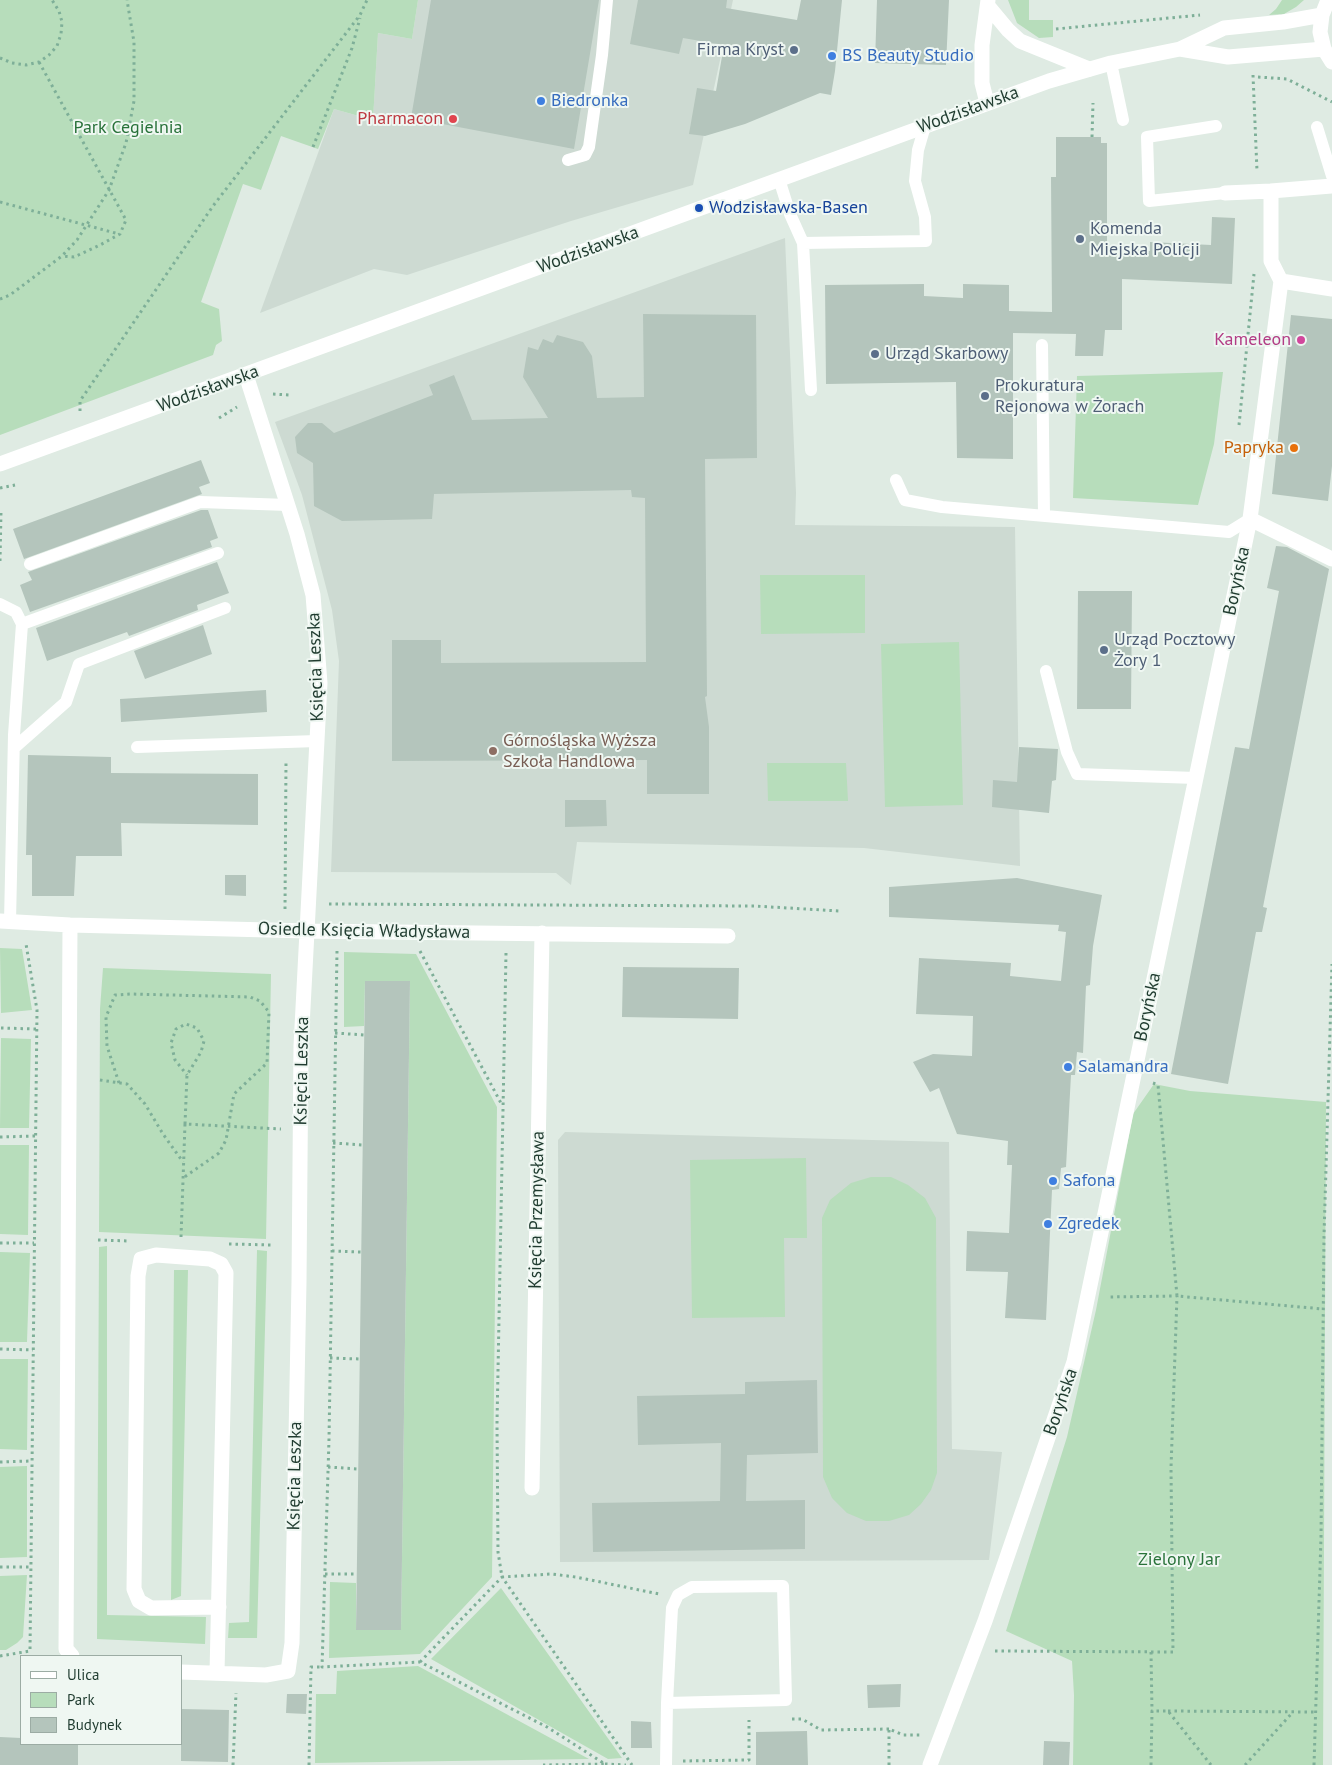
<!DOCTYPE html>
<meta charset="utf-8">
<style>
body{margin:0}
#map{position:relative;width:1332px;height:1765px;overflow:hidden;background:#dfebe3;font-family:"PT Sans",sans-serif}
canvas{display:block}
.legend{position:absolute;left:20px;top:1655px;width:162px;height:90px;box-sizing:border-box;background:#eff7f2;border:1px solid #9caca4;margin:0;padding:6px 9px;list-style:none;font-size:15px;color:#1f3b2f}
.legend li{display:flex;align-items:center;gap:10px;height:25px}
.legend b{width:25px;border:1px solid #9caca4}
</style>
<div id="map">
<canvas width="1332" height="1765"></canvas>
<ul class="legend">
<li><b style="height:6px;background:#fff"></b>Ulica</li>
<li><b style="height:14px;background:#b7ddbb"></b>Park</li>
<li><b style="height:14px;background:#b4c5bc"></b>Budynek</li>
</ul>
</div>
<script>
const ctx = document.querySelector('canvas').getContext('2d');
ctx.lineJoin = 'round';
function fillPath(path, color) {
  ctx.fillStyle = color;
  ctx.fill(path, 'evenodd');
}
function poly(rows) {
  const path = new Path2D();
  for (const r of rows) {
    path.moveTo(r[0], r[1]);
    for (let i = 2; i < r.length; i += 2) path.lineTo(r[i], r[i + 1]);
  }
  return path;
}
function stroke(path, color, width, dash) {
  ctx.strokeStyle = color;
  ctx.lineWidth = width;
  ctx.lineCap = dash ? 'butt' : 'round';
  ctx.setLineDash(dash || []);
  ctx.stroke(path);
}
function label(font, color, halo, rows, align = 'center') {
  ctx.font = font + ' "PT Sans",sans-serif';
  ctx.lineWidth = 4;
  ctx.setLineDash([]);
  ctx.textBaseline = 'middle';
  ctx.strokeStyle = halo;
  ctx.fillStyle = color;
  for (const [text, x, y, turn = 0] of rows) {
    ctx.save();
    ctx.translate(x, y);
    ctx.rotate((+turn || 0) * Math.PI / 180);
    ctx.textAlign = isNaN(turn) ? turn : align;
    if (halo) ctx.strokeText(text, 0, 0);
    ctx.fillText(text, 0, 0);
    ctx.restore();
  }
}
fillPath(poly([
 [418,0,733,0,693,185,571,221,407,275,374,269,260,313,334,109,373,120,378,33,412,39],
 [785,238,796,493,795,525,1015,527,1020,866,864,848,577,842,571,885,556,873,331,872,339,661,332,610,302,495,275,422],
 [565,1132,949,1142,952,1449,1002,1452,989,1560,560,1562,558,1140]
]), '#cddad2');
fillPath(poly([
 [0,0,418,0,412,39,378,33,373,120,334,109,318,149,281,136,261,190,243,184,201,302,219,309,222,341,216,345,213,355,0,435],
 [1008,0,1029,0,1029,20,1053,20,1053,37,1039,38,1017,23],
 [1282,0,1304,0,1296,7,1284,14,1269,15,1276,9],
 [1223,372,1214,444,1198,505,1073,498,1077,376],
 [760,575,865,575,865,633,761,634],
 [959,642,963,805,885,807,881,644],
 [846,763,848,801,768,801,767,763],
 [0,948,22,949,32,1010,1,1013],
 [344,952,416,954,497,1107,492,1577,420,1654,329,1658,330,1582,356,1583,356,1630,401,1630,410,982,365,981,364,1026,344,1027],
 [103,968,271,974,266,1239,99,1232,100,1009],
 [1,1038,31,1039,29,1128,0,1128],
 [1154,1084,1190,1091,1326,1102,1323,1765,1073,1765,1074,1695,1072,1661,1006,1631,1067,1437,1096,1310,1133,1114],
 [0,1145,29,1145,28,1235,0,1234],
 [806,1158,807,1238,784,1238,785,1317,692,1318,690,1160],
 [871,1177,891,1177,908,1185,925,1198,936,1218,937,1473,931,1490,921,1504,909,1515,889,1521,866,1521,847,1513,832,1498,823,1477,822,1218,830,1200,851,1183],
 [107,1246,107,1615,206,1617,205,1644,97,1639,99,1247],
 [257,1250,267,1251,257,1638,228,1638,229,1623,249,1622],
 [0,1252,30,1253,27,1342,0,1342],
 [174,1270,188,1270,181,1596,171,1600],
 [0,1359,28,1359,27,1450,0,1449],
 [27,1466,27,1557,0,1558,0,1467],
 [27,1575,23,1637,17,1643,6,1650,0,1650,0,1576],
 [501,1588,622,1758,608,1759,431,1659],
 [418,1666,589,1759,315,1763,316,1694,336,1694,337,1671]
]), '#b7ddbb');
fillPath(poly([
 [431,0,599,0,574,149,411,118],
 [638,0,727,0,726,8,797,20,801,0,842,0,835,71,831,95,820,93,745,124,705,136,689,134,697,88,716,91,724,45,683,38,679,54,630,44],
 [877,0,949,0,946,65,875,63],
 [1056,137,1101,137,1101,143,1107,143,1107,248,1150,251,1150,242,1211,245,1212,217,1235,218,1232,284,1122,279,1122,330,1105,330,1103,356,1075,356,1076,334,1013,333,1013,459,957,458,956,382,826,384,825,285,924,284,924,296,963,298,963,284,1009,285,1009,311,1052,312,1051,177,1056,177],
 [643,314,756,315,757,458,705,459,707,696,705,697,709,727,709,794,647,794,647,760,392,761,392,640,441,640,441,663,646,662,645,498,632,497,631,490,434,494,432,519,342,521,314,506,313,463,297,453,295,437,308,423,322,423,334,433,433,395,429,385,454,375,472,420,548,418,523,377,528,347,538,350,543,339,553,343,557,335,583,342,592,356,597,398,644,397],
 [1291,315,1332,319,1332,466,1328,501,1272,494],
 [201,460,210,483,199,487,202,494,24,559,13,529],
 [201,510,208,510,218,538,210,541,212,547,30,612,20,585,32,580,28,572],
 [1276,546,1287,547,1329,569,1263,907,1267,908,1262,932,1256,932,1228,1084,1171,1074,1235,747,1249,749,1279,591,1267,588],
 [217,562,229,593,197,605,198,610,129,636,127,632,47,661,36,628],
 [1078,591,1132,591,1131,709,1077,709],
 [203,625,212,654,145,679,134,651],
 [266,690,267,712,121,722,120,699],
 [1019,747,1058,749,1056,780,1052,781,1049,813,992,807,993,780,1017,782],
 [28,755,111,757,111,773,258,774,258,825,121,823,122,856,76,856,74,896,32,896,32,855,26,855],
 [565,800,606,800,607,826,565,827],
 [225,875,246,875,246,896,225,895],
 [1017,878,1102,895,1093,946,1090,985,1086,986,1083,1053,1077,1052,1075,1075,1071,1075,1066,1167,1061,1168,1059,1189,1052,1190,1046,1320,1005,1318,1008,1272,966,1271,967,1231,1009,1233,1012,1165,1007,1165,1008,1141,957,1134,939,1088,930,1092,913,1062,933,1054,972,1056,973,1016,916,1014,919,958,1011,963,1010,976,1061,981,1066,932,1058,931,1059,925,889,917,889,887],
 [623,967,739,968,738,1019,622,1017],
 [365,981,410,981,401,1630,356,1630],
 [817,1380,818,1453,747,1455,746,1501,805,1500,805,1549,593,1552,592,1503,720,1501,721,1443,638,1445,637,1396,745,1394,745,1382],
 [901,1684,900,1707,868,1708,867,1685],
 [287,1694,307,1694,306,1714,286,1713],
 [181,1709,229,1710,228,1762,181,1761],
 [631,1721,651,1722,652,1748,631,1748],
 [807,1731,808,1765,756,1765,756,1732],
 [0,1737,21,1738,21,1744,78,1744,78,1765,0,1765],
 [1044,1741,1070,1742,1069,1765,1043,1765]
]), '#b4c5bc');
stroke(poly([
 [1056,29,1200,15],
 [0,58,12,63,26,65,39,62,49,55,57,46,61,34,62,22,59,11,52,0],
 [39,62,126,220,120,234,100,245,74,257,63,256],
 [1253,75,1257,171],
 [1258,77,1287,79,1332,102],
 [1092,137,1093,103],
 [313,147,352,48,360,18],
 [0,202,119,234],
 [0,299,10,295,62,256,77,240,109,190,126,143,134,101,134,42,127,0],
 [273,394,290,395],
 [80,411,80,401,213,206,360,15,367,0],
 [219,418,237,407],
 [1239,425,1254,274],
 [0,488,15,485],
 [0,561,1,511],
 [329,904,754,906,840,911],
 [285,909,286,761],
 [337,951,329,1439,322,1667,420,1662,547,1727,605,1764,543,1765],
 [420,951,502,1105],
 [506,953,497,1423,498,1552,502,1577,551,1574,576,1577,659,1594],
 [1,1028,36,1029],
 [335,1033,364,1035],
 [100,1080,127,1084,145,1104,163,1134,183,1162],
 [119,1083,107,1046,106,1017,115,995,131,994,250,997,260,1001,269,1012,267,1063,234,1094,226,1140,219,1153,183,1178],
 [1153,1083,1158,1085,1177,1296,1323,1309],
 [185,1124,187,1075,201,1052,204,1041,197,1028,186,1024,176,1029,171,1043,175,1060,187,1075],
 [0,1137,35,1136],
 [333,1143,363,1145],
 [181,1237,185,1124,281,1129],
 [98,1240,130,1241],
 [0,1243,34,1243],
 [229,1244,271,1245],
 [332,1251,361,1252],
 [0,1349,33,1350],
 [330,1358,360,1359],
 [0,1462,31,1461],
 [328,1467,358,1469],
 [0,1567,30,1567],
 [325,1574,357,1574],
 [995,1651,1173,1652,1171,1468,1177,1296,1107,1297],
 [1151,1652,1152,1711],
 [0,1656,30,1651,37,1010,26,944],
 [420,1662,502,1577,632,1765],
 [1168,1711,1316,1712],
 [792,1719,802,1719,821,1730,889,1729],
 [683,1761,749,1760,749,1720],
 [605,1764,626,1765],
 [233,1765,236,1693],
 [309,1765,311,1667,322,1667],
 [889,1765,889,1729,903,1735,920,1735],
 [1151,1765,1152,1711,1168,1711,1211,1765],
 [1245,1765,1293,1712],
 [1314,1765,1321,1537,1324,1236,1332,964]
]), '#7eaf98', 3, [2.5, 4]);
stroke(poly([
 [1111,63,1123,120],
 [1216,126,1147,137,1149,201,1225,193],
 [1317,127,1332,176],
 [568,160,585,155,589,147,602,55,607,0],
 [779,179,790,214,803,243,811,390],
 [803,243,926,241,925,217,915,181,918,150,925,126],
 [1042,345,1044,516],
 [896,480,905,500,942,507,1229,532,1250,519],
 [30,564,200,502,288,505],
 [0,604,16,612,22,624,14,735,10,922],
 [22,624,218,553],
 [1046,671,1067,752,1077,774,1196,778],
 [137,747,317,741],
 [14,748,66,702,79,664,225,608],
 [666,1765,667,1703,672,1608,678,1595,692,1587,783,1586,786,1700,667,1703]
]), '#fff', 12);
stroke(poly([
 [988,6,1008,30,1020,41,1089,69],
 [987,103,982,83,982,45,988,0],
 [1225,193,1271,191],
 [1281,281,1271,261,1271,191,1332,186],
 [1250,519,1332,559],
 [0,921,70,925,308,931,728,936],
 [70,925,66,1649,72,1656],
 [532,1488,542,933],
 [181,1672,266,1675,288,1671,292,1643,299,1282,301,1046,320,683,313,595,297,534,246,375],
 [217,1673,226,1273,221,1264,210,1259,156,1255,141,1259,138,1276,134,1589,139,1601,151,1608,219,1607],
 [930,1765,985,1621,1074,1362,1250,519,1281,281,1332,289]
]), '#fff', 15);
stroke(poly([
 [1328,0,1322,15,1320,32,1324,49,1332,62],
 [1180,49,1228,57,1324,49],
 [0,464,1049,81,1111,63,1180,49,1224,28,1283,22,1322,15]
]), '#fff', 15);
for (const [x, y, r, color] of [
 [794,50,5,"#5c6f8a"],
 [832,56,5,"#3f7fe0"],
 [541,101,5,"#3f7fe0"],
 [453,119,5,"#e0444e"],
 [699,208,5,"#1a4fb4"],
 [1080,239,5,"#5c6f8a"],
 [1301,340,5,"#d1479c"],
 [875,354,5,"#5c6f8a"],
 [985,396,5,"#5c6f8a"],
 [1294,448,5,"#e8710a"],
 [1104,650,5,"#5c6f8a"],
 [493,751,5,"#8d6e63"],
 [1068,1067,5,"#3f7fe0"],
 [1053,1181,5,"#3f7fe0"],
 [1048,1224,5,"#3f7fe0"]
]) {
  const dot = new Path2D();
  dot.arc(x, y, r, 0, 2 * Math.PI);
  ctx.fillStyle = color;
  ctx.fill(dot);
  stroke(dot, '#eff7f2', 2);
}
label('18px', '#4e5e75', '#eff7f2', [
 ["Firma Kryst",784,50,"right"],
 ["Komenda",1090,229],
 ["Miejska Policji",1090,250],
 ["Urząd Skarbowy",885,354],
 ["Prokuratura",995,386],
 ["Rejonowa w Żorach",995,407],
 ["Urząd Pocztowy",1114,640],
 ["Żory 1",1114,661]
], 'left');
label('18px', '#366cbe', '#eff7f2', [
 ["BS Beauty Studio",842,56],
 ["Biedronka",551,101],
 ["Salamandra",1078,1067],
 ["Safona",1063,1181],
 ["Zgredek",1058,1224]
], 'left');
label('18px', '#1f3b2f', '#eff7f2', [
 ["Wodzisławska",968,110,-20],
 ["Wodzisławska",588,250,-20],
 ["Wodzisławska",208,389,-20],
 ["Boryńska",1237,581,-78],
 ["Księcia Leszka",316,667,-92],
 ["Osiedle Księcia Władysława",364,931,1],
 ["Boryńska",1148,1007,-78],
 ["Księcia Leszka",302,1071,-89],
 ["Księcia Przemysława",537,1210,-89],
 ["Boryńska",1061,1402,-71],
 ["Księcia Leszka",295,1476,-89]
]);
label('18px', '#be3a42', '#eff7f2', [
 ["Pharmacon",443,119]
], 'right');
label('18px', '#29723a', '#eff7f2', [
 ["Park Cegielnia",128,128],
 ["Zielony Jar",1179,1560]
]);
label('18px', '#164399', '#eff7f2', [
 ["Wodzisławska-Basen",709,208]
], 'left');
label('18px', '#b23c85', '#eff7f2', [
 ["Kameleon",1291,340]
], 'right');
label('18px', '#c56008', '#eff7f2', [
 ["Papryka",1284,448]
], 'right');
label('18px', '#785e54', '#eff7f2', [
 ["Górnośląska Wyższa",503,741],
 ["Szkoła Handlowa",503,762]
], 'left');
</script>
